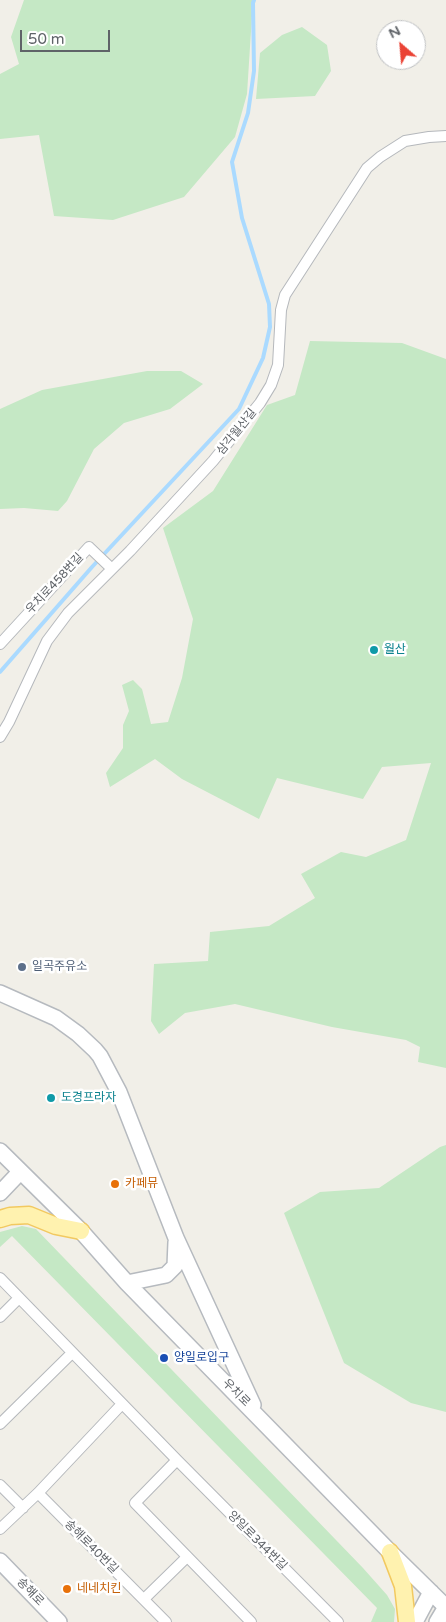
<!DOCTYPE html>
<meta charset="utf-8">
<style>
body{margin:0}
#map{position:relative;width:446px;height:1622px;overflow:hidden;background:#f1efe8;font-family:"Varela Round",sans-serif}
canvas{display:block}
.north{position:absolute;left:376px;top:20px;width:50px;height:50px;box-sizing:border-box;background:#fff;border:1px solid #bfc1c3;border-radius:50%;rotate:333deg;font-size:14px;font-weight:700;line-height:20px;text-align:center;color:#5f6368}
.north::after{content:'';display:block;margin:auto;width:18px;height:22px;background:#ea4335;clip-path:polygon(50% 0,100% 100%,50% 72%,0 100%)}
.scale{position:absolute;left:20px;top:30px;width:90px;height:22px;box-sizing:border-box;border:2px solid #5f6368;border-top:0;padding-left:6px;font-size:15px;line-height:18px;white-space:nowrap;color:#5f6368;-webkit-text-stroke:4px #fff;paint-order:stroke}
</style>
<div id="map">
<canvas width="446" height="1622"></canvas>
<div class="north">N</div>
<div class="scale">50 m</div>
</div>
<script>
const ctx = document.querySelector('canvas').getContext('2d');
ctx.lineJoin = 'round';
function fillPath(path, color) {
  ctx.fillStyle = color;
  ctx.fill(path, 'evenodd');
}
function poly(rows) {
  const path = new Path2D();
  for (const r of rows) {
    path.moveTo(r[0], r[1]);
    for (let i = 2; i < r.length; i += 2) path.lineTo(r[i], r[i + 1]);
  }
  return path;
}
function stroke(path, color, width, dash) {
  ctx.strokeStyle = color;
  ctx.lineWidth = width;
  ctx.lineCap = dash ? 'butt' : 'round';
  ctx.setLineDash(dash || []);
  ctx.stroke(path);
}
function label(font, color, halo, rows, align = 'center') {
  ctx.font = font + ' "Varela Round","Noto Sans KR",sans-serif';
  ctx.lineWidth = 5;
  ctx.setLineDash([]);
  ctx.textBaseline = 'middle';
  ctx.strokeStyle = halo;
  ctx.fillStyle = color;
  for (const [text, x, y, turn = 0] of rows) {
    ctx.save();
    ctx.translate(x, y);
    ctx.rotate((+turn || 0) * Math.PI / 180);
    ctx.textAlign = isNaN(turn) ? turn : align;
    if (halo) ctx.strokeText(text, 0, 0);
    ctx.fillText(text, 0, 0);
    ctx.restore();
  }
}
fillPath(poly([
 [24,0,253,0,247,94,235,137,184,197,113,220,54,216,39,135,0,139,0,74,19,64,11,37],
 [302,27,327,45,331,71,315,96,256,99,260,53,282,35],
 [310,341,402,343,446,359,446,1068,418,1062,420,1047,406,1040,332,1027,235,1004,185,1013,159,1034,151,1021,154,964,208,961,210,932,269,926,315,898,301,874,341,852,366,857,406,840,431,763,382,767,363,799,277,778,259,819,182,779,155,759,110,787,106,773,123,748,123,725,129,711,122,685,133,680,142,689,151,724,168,722,182,678,193,619,163,528,213,491,267,405,295,395],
 [147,371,181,371,203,384,170,409,124,423,94,449,67,501,58,511,24,508,0,509,0,409,42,390],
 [446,1145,446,1412,411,1403,344,1363,284,1213,320,1192,379,1188,440,1147],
 [22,1226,36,1229,363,1568,387,1595,395,1609,394,1622,371,1622,377,1608,12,1236,0,1247,0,1232]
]), '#c5e8c5');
stroke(poly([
 [0,672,92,567,239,409,263,358,270,327,269,304,242,218,232,162,248,113,254,71,253,3,254,0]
]), '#aadaff', 4);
const street = poly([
 [0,644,89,547,111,568],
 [0,737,9,722,47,641,68,613,130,551,213,461,260,403,271,385,278,365,281,310,285,295,367,168,380,157,405,141,429,137,446,136],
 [0,1278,177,1460,338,1622],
 [0,1317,19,1298],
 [0,1424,72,1353],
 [177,1460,135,1503,251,1622],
 [0,1485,23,1508],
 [38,1493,166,1622],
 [0,1529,38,1493,122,1404],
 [144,1599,187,1557]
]);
const secondary = poly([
 [0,993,56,1018,78,1034,95,1050,100,1056,119,1092,176,1238,253,1405],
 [0,1151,81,1231,127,1283,390,1552,446,1607],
 [0,1193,20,1172],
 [127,1283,166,1275,175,1266,176,1242],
 [0,1561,59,1622],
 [415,1622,431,1592],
 [437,1622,446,1607]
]);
const primary = poly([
 [0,1219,10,1216,29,1215,56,1226,81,1231],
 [390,1552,403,1586,407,1622]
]);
stroke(street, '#b5b8bc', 12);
stroke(secondary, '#b6babf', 18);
stroke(primary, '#f2c960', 19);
stroke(street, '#fff', 10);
stroke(secondary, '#fff', 15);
stroke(primary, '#fff2af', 16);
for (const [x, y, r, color] of [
 [374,650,5,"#0f9aa8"],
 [22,967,5,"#5c6f8a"],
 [51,1098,5,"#0f9aa8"],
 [115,1184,5,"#e8710a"],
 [164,1358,5,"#1a4fb4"],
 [67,1589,5,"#e8710a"]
]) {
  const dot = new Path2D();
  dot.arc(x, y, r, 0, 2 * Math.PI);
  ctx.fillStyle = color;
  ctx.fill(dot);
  stroke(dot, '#fff', 2);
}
label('12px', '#5f6368', '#fff', [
 ["삼각월산길",237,432,-51],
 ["우치로458번길",55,584,-47],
 ["우치로",236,1393,45],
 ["양일로344번길",257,1541,45],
 ["송해로40번길",91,1547,45],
 ["송해로",30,1592,46]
]);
label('12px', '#0d838f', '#fff', [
 ["월산",384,650],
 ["도경프라자",61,1098]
], 'left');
label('12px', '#4e5e75', '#fff', [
 ["일곡주유소",32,967]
], 'left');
label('12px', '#c56008', '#fff', [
 ["카페뮤",125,1184],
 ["네네치킨",77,1589]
], 'left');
label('12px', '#164399', '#fff', [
 ["양일로입구",174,1358]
], 'left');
</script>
